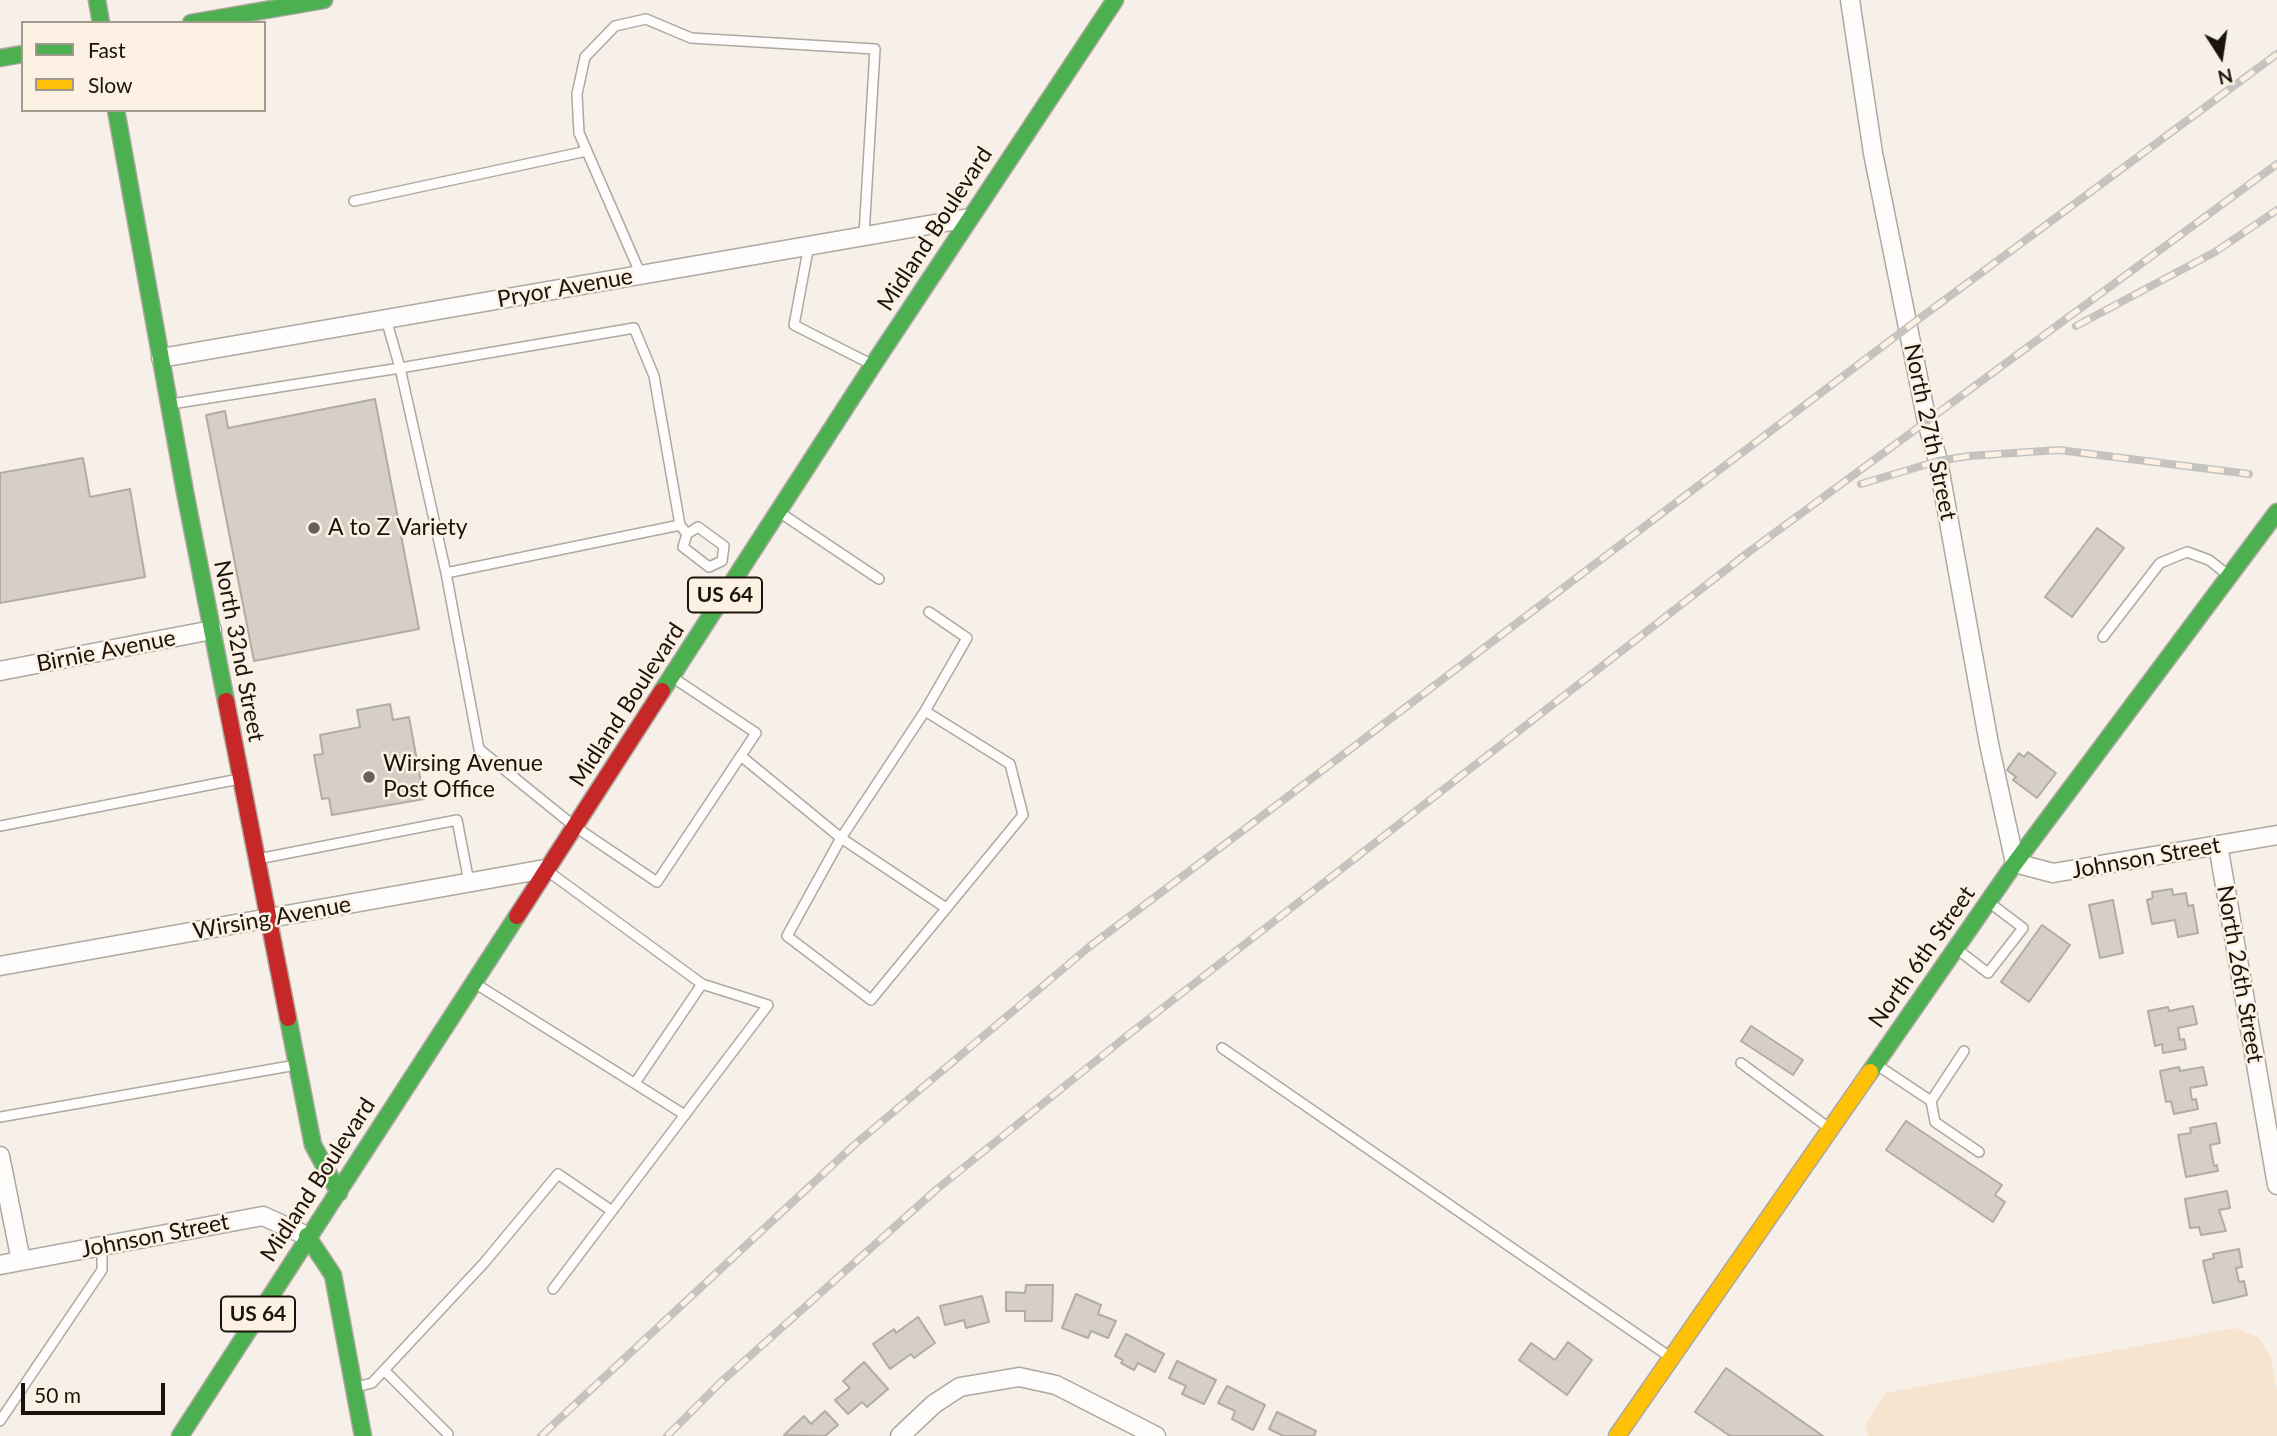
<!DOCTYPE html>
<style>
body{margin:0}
#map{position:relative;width:2277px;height:1436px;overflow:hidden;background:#f6f0e9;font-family:Lato,sans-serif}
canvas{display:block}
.legend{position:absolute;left:21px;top:21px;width:245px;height:91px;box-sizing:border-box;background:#fcf1e3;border:2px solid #a2998d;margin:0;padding:9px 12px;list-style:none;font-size:21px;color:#1a140c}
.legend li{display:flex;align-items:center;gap:14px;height:35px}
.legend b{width:35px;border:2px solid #a2998d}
.north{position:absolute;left:2186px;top:21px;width:70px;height:70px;-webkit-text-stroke:5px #fcf1e3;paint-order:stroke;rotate:168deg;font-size:19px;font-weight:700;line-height:28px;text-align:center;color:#1a140c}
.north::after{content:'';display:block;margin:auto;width:24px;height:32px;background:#1a140c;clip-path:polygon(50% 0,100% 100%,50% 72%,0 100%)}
.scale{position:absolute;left:21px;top:1383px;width:144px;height:32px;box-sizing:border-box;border:4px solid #1a140c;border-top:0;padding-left:9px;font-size:21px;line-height:24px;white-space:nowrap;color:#1a140c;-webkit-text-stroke:5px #fcf1e3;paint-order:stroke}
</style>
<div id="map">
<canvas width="2277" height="1436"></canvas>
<ul class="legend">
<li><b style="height:9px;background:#4caf50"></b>Fast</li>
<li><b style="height:9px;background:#ffc107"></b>Slow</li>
</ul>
<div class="north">N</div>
<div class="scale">50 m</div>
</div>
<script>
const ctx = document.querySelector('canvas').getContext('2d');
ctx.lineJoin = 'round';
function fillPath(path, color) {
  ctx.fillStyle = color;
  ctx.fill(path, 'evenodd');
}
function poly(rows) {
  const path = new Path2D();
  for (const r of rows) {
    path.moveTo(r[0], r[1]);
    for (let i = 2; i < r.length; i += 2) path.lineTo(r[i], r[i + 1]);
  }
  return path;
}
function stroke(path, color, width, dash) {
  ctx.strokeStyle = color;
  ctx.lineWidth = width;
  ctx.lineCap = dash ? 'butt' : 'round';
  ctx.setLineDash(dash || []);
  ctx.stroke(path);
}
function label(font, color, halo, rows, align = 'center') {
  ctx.font = font + ' Lato,sans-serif';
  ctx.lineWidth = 5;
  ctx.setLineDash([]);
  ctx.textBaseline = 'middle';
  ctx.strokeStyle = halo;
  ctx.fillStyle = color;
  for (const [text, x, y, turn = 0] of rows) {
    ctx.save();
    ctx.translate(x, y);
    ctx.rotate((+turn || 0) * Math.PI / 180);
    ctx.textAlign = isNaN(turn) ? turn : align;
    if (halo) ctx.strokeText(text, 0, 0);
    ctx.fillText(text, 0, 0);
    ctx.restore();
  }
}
fillPath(poly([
 [2236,1328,2259,1338,2271,1358,2277,1390,2277,1436,1868,1436,1865,1426,1885,1393]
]), '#f6e4cf');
const building = poly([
 [375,399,419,629,254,661,206,415,225,411,228,428,375,399],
 [83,458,90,497,130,489,145,577,0,603,0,473,83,458],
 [2097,528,2124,548,2072,617,2045,597,2097,528],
 [390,704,393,720,409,717,424,799,332,815,329,798,322,799,314,755,323,754,320,735,360,727,357,710,390,704],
 [2028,752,2056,773,2037,798,2013,780,2016,777,2007,770,2019,753,2024,757,2028,752],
 [2172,889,2173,895,2186,893,2188,906,2193,905,2198,933,2178,937,2175,920,2152,924,2147,900,2153,898,2152,892,2172,889],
 [2113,900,2123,953,2100,958,2089,905,2113,900],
 [2042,925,2070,945,2029,1002,2001,982,2042,925],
 [2193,1006,2197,1024,2178,1028,2180,1040,2184,1039,2186,1049,2163,1053,2162,1044,2155,1046,2148,1011,2168,1007,2169,1011,2193,1006],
 [1751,1026,1803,1060,1793,1075,1741,1041,1751,1026],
 [2179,1067,2180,1071,2203,1067,2207,1085,2190,1088,2192,1100,2196,1099,2198,1109,2174,1114,2171,1101,2166,1102,2160,1071,2179,1067],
 [1906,1121,2002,1185,1995,1195,2005,1202,1993,1222,1886,1150,1906,1121],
 [2216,1123,2220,1143,2210,1145,2214,1166,2217,1165,2218,1171,2186,1177,2178,1135,2191,1133,2190,1128,2216,1123],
 [2227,1191,2230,1208,2219,1210,2226,1231,2201,1235,2199,1227,2190,1228,2185,1199,2227,1191],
 [2239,1249,2242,1267,2236,1268,2239,1282,2244,1281,2247,1295,2213,1303,2203,1261,2214,1258,2213,1254,2239,1249],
 [1026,1285,1053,1285,1052,1321,1025,1321,1025,1311,1006,1311,1006,1292,1025,1293,1026,1285],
 [1076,1294,1101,1305,1098,1314,1116,1321,1108,1338,1091,1331,1088,1338,1062,1328,1076,1294],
 [982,1296,989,1322,966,1328,964,1320,945,1325,940,1306,982,1296],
 [918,1317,935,1343,914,1358,911,1354,890,1369,873,1344,894,1329,896,1333,918,1317],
 [1126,1334,1164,1354,1155,1372,1138,1363,1134,1370,1121,1363,1123,1360,1115,1356,1126,1334],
 [1568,1342,1592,1360,1567,1395,1519,1360,1531,1343,1555,1360,1568,1342],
 [1177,1361,1216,1380,1204,1404,1182,1394,1186,1386,1169,1378,1177,1361],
 [864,1362,888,1389,867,1407,862,1402,848,1414,835,1400,850,1388,843,1381,864,1362],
 [1726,1368,1823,1436,1730,1436,1695,1412,1726,1368],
 [1227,1386,1265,1405,1253,1430,1232,1419,1235,1411,1218,1403,1227,1386],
 [825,1411,838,1425,825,1436,784,1435,804,1416,811,1424,825,1411],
 [1277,1412,1316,1431,1314,1436,1283,1436,1269,1429,1277,1412]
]);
fillPath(building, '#d5cfc7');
stroke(building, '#b2aca5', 2);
const lane = poly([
 [354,201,587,151],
 [809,245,794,325,871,364],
 [641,275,579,133,577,94,585,57,615,26,646,19,691,38,875,49,864,235],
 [386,319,400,368,446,573,479,749,574,826,657,882,756,733,675,679],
 [171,404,400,368,634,328,654,376,680,525,687,534],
 [782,514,879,579],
 [698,527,724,546,722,561,709,567,683,547,687,534,698,527],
 [446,573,680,525],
 [2103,637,2160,563,2187,552,2209,560,2228,575],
 [925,711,1010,764,1023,815,871,1000,787,936,841,838,946,908],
 [741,756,841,838,925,711,967,638,929,612],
 [0,826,239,779],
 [258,859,457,820,469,882],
 [549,872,702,984,768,1005,553,1289],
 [1958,950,1988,973,2023,928,1990,903],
 [476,984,685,1115],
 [1222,1048,1670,1357],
 [1741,1063,1829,1128],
 [1877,1065,1931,1101,1964,1051],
 [635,1083,702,984],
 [1931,1101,1935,1122,1979,1152],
 [0,1117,296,1065],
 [384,1370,448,1434],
 [356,1387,372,1383,484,1263,558,1174,612,1211],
 [0,1421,102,1270,102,1246]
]);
const street = poly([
 [1850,0,1873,153,1927,422,1938,461,1989,744,2015,863,2053,873,2277,835],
 [161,358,969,218],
 [0,671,212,630],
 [2218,845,2277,1185],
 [0,966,545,869],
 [0,1156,21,1261],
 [0,1265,263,1216,307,1236],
 [900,1436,934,1404,960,1387,1019,1377,1056,1385,1156,1436]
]);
const fast = poly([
 [97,0,101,23],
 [191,23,324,0],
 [0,58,23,54],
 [116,110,185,492,226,701],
 [662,691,873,365,1115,0],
 [288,1018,313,1145,339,1193],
 [1870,1072,2015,863,2277,512],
 [307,1236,333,1275,363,1436],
 [180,1436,517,916]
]);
const slow = poly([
 [1617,1436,1870,1072]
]);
const jam = poly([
 [226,701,288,1018],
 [517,916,662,691]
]);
stroke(lane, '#ada8a1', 12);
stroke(street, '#ada8a1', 21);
stroke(fast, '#ada8a1', 19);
stroke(slow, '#ada8a1', 19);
stroke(jam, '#ada8a1', 19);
stroke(lane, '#fefdfc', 9);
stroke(street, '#fefdfc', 18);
stroke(fast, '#4caf50', 16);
stroke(slow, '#ffc107', 16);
stroke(jam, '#c62828', 16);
const rail = poly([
 [2076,326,2215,252,2277,210],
 [1861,484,1938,461,1969,456,2059,450,2249,474],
 [541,1436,853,1146,1089,947,1908,327,2277,54],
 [667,1436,722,1381,937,1189,1128,1035,1750,551,2277,164]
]);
stroke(rail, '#c5c3c0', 8);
stroke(rail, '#fcf1e3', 5, [16]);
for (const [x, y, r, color] of [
 [314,528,7,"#676159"],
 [369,777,7,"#676159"]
]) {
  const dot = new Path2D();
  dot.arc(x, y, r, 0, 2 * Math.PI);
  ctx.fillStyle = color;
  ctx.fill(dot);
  stroke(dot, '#fcf1e3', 2.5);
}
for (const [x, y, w] of [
 [725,595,74],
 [258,1314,74]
]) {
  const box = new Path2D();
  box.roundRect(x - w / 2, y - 17.5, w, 35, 5);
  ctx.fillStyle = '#fcf1e3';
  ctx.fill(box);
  stroke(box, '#1a140c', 2);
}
label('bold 21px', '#1a140c', null, [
 ["US 64",725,595],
 ["US 64",258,1314]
]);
label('23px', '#1a140c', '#fcf1e3', [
 ["Midland Boulevard",935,229,-57],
 ["Pryor Avenue",565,288,-10],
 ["North 27th Street",1930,432,78],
 ["Birnie Avenue",106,651,-11],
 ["North 32nd Street",239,651,79],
 ["Midland Boulevard",627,705,-57],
 ["Johnson Street",2146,858,-10],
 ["Wirsing Avenue",272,918,-10],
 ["North 6th Street",1922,957,-55],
 ["North 26th Street",2240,974,80],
 ["Midland Boulevard",318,1180,-57],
 ["Johnson Street",155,1236,-11]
]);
label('23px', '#1a140c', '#fcf1e3', [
 ["A to Z Variety",328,528],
 ["Wirsing Avenue",383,764],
 ["Post Office",383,790]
], 'left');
</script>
